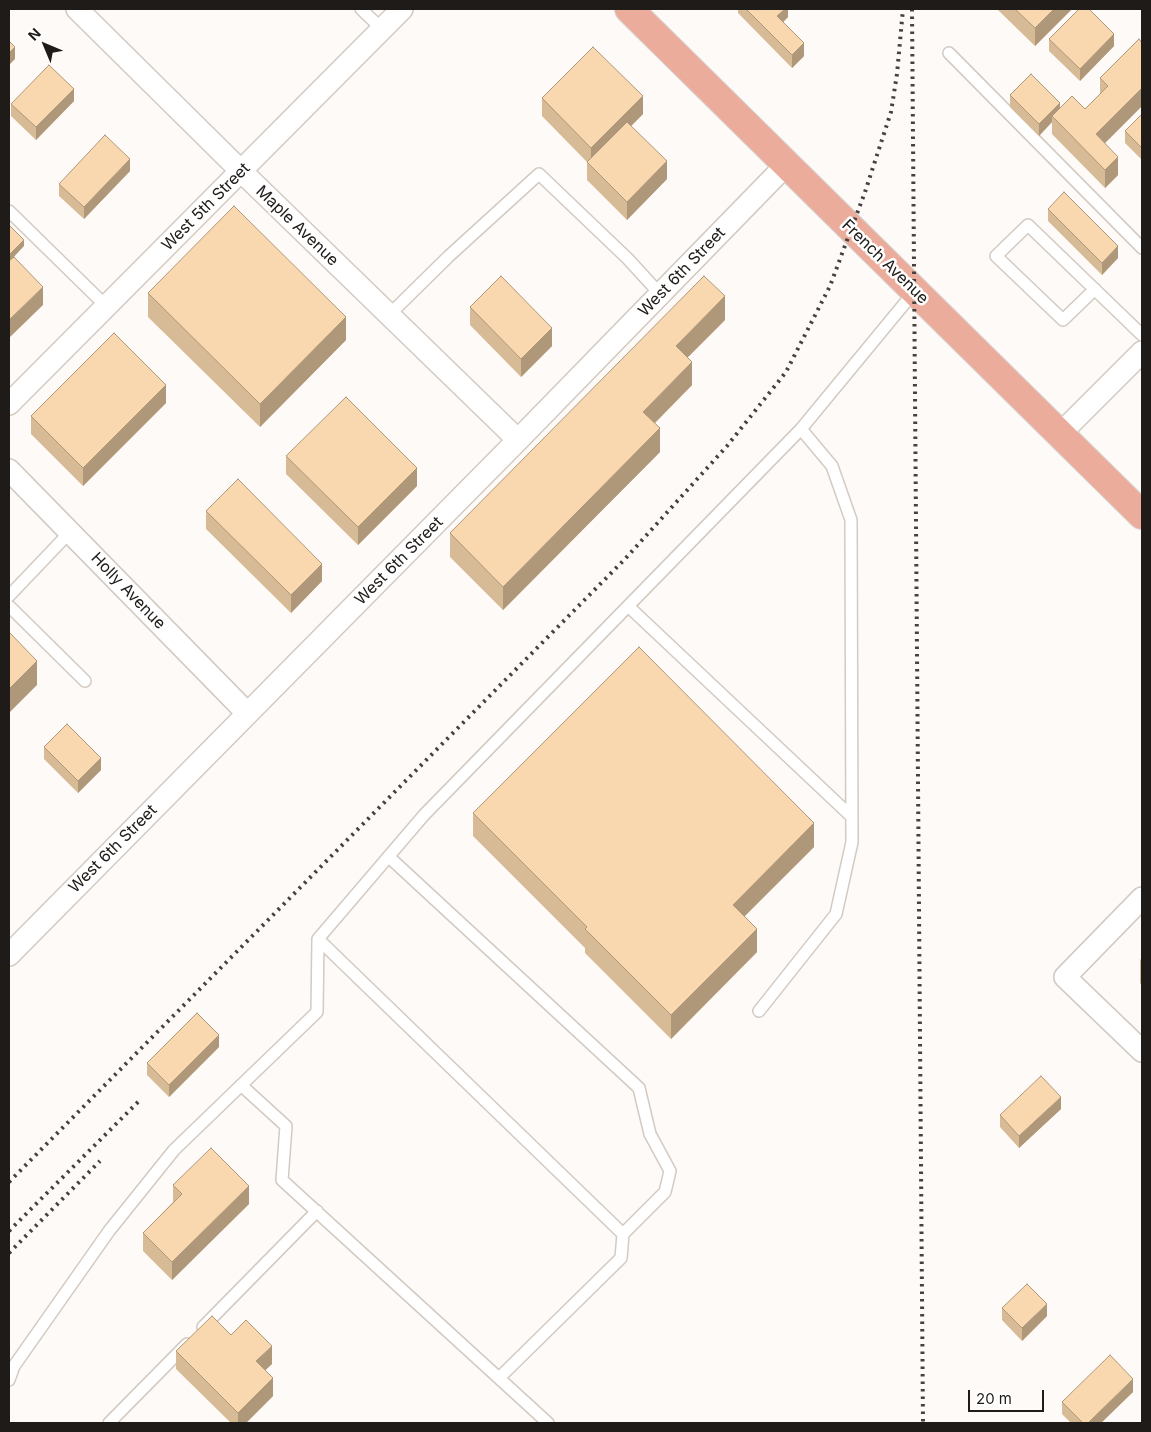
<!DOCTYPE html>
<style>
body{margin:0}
#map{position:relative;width:1151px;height:1432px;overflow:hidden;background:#fefaf7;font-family:Inter,sans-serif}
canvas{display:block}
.frame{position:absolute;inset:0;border:10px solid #1f1b18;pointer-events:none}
.north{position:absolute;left:20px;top:20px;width:50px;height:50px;-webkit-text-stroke:4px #fff;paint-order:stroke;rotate:315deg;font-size:14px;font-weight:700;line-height:20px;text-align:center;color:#1f1b18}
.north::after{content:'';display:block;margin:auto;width:18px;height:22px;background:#1f1b18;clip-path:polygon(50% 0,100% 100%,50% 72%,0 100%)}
.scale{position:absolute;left:968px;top:1390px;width:76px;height:22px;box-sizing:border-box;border:2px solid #1f1b18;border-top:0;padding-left:6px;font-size:15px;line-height:18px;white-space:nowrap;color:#1f1b18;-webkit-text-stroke:4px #fff;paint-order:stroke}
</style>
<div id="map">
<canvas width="1151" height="1432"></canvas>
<div class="frame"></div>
<div class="north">N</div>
<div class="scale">20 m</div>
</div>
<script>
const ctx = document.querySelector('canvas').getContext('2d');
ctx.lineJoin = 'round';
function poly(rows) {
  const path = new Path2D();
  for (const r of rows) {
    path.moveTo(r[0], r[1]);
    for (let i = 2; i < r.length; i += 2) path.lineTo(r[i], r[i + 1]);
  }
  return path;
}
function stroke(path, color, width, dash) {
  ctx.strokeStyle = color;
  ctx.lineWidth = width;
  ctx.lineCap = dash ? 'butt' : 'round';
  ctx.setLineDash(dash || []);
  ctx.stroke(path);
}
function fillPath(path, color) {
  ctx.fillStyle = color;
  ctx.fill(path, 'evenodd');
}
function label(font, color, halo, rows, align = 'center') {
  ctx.font = font + ' Inter,sans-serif';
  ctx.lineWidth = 5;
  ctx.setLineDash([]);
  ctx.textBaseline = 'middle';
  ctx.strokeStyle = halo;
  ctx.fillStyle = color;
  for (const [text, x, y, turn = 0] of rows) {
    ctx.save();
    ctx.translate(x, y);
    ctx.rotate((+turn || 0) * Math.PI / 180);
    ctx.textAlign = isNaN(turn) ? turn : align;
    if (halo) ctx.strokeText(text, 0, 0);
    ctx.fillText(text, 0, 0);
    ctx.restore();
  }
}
const service = poly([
 [361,9,382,29],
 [949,53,1142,248],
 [9,211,106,306],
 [1095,289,1063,320,996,256,1028,225,1142,335],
 [389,315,449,256,539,174,628,259,660,294],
 [9,596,70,532],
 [9,606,85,681],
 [628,606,852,817],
 [389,857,639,1088,650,1134,670,1171,665,1192,623,1234],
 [318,939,623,1234,621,1258,499,1378],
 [759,1011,836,914,852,842,851,520,832,466,801,429],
 [241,1085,286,1126,282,1180,548,1423],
 [203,1327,317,1211],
 [9,1380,14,1366,109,1231,174,1150,317,1012,318,939,424,815,801,429,914,292],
 [109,1423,187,1344]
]);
const minor = poly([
 [77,9,241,171,518,440],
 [9,404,402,9],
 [1060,434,1142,352],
 [9,470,247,713],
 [1142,898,1065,977,1142,1051],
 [9,955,518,440,786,165]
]);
const primary = poly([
 [629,9,1142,515]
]);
stroke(service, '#d3cac2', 14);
stroke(minor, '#d3cac2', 24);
stroke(primary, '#d7d6d5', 30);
stroke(service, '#fff', 11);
stroke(minor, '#fff', 21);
stroke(primary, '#ecac9c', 28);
stroke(poly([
 [912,9,923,1423],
 [9,1182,625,559,727,446,786,372,830,286,865,192,891,112,897,74,903,9],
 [9,1231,141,1099],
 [9,1253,100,1161]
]), '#45413e', 4, [2.5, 5]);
fillPath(poly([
 [738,9,788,9,788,17,783,22,804,56,792,68,738,13],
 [997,9,1072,9,1035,46],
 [1049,39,1114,46,1080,81,1049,51],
 [1142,43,1142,106,1105,143,1118,175,1105,188,1052,134,1052,122,1039,136,1010,107,1010,95,1060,109,1085,109,1100,95,1100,78],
 [542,98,643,114,631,126,667,179,627,220,587,180,587,162,542,116],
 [74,101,36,140,11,116,11,104],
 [1142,114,1142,160,1125,143,1125,131],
 [130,171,84,219,59,196,59,184],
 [1048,209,1118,258,1102,275,1048,221],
 [148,293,346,340,260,427,148,317],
 [470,307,552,346,521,377,470,325],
 [725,320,687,358,692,385,655,423,660,452,503,610,450,557,450,533],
 [166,403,83,486,31,434,31,416],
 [286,456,417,486,358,545,286,474],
 [206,511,322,581,291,613,206,529],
 [44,747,101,770,78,793,44,759],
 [473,813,814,847,744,916,757,952,671,1039,585,953,585,948,473,836],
 [1142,958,1142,986,1140,983,1140,960],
 [219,1047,169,1097,147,1075,147,1063],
 [1061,1109,1019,1148,1000,1127,1000,1115],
 [173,1185,249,1204,172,1280,143,1251,143,1233,173,1202],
 [1002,1308,1047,1316,1022,1341,1002,1320],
 [231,1335,272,1364,265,1370,273,1396,246,1423,231,1423,176,1369,176,1351],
 [1133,1392,1101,1423,1071,1423,1062,1414,1062,1402]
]), '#d7ba96');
fillPath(poly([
 [785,9,788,9,788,17,777,28,777,16],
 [1054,9,1072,9,1035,46,1035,28],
 [1114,34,1114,46,1080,81,1080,69],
 [804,43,804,56,792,68,792,55],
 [15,47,15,59,9,65,9,53],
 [1142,88,1142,106,1096,152,1096,134],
 [74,89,74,101,36,140,36,127],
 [643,96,643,114,591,166,591,148],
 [1060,103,1060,115,1052,116,1052,122,1039,136,1039,124],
 [1118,157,1118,175,1105,188,1105,170],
 [130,159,130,171,84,219,84,207],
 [667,161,667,179,627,220,627,202],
 [24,240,24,246,10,261,10,254],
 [1118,246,1118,258,1102,275,1102,263],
 [43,287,43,305,9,338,9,320],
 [725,296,725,320,676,369,676,346],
 [346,317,346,340,260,427,260,404],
 [552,328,552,346,521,377,521,359],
 [692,362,692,385,643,435,643,412],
 [166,385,166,403,83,486,83,468],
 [660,428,660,452,503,610,503,587],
 [417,468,417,486,358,545,358,527],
 [322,564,322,581,291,613,291,595],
 [37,661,37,685,9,713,9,689],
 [101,758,101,770,78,793,78,781],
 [814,823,814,847,733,928,733,905],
 [757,929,757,952,671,1039,671,1015],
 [219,1035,219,1047,169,1097,169,1085],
 [1061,1097,1061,1109,1019,1148,1019,1136],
 [249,1186,249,1204,172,1280,172,1262],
 [1047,1304,1047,1316,1022,1341,1022,1328],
 [272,1346,272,1364,256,1379,256,1361],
 [273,1378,273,1396,246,1423,238,1423,238,1413],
 [1133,1379,1133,1392,1101,1423,1088,1423]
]), '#af977a');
const building = poly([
 [746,9,785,9,777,16,804,43,792,55,746,9],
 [1015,9,1054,9,1035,28,1015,9],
 [1079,9,1089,9,1114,34,1080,69,1049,39,1079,9],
 [1139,39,1142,43,1142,88,1096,134,1118,157,1105,170,1052,116,1072,96,1085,109,1108,86,1100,78,1139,39],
 [9,41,15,47,9,53,9,41],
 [593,47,643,96,591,148,542,98,593,47],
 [49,65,74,89,36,127,11,104,49,65],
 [1031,74,1060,103,1039,124,1010,95,1031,74],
 [1142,114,1142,148,1125,131,1142,114],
 [627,122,667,161,627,202,587,162,627,122],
 [105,135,130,159,84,207,59,184,105,135],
 [1064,192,1118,246,1102,263,1048,209,1064,192],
 [234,206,346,317,260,404,148,293,234,206],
 [9,225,24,240,10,254,9,254,9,225],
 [14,257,43,287,9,320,9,261,14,257],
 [501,276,552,328,521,359,470,307,501,276],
 [704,276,725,296,676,346,692,362,643,412,660,428,503,587,450,533,704,276],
 [114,333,166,385,83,468,31,416,114,333],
 [346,397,417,468,358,527,286,456,346,397],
 [238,479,322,564,291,595,206,511,238,479],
 [9,632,37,661,9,689,9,632],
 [639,647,814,823,733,905,757,929,671,1015,585,929,587,927,473,813,639,647],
 [67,724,101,758,78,781,44,747,67,724],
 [197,1013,219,1035,169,1085,147,1063,197,1013],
 [1041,1076,1061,1097,1019,1136,1000,1115,1041,1076],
 [211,1148,249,1186,172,1262,143,1233,182,1194,173,1185,211,1148],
 [1027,1284,1047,1304,1022,1328,1002,1308,1027,1284],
 [212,1316,231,1335,246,1320,272,1346,256,1361,273,1378,238,1413,176,1351,212,1316],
 [1110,1355,1133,1379,1088,1423,1083,1423,1062,1402,1110,1355]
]);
fillPath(building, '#fad8af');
stroke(building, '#af977a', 1);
label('16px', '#1f1b18', '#fff', [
 ["West 5th Street",206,207,-45],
 ["Maple Avenue",297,226,44],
 ["French Avenue",885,262,44],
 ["West 6th Street",682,272,-46],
 ["West 6th Street",399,561,-45],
 ["Holly Avenue",128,591,46],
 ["West 6th Street",113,849,-45]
]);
</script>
